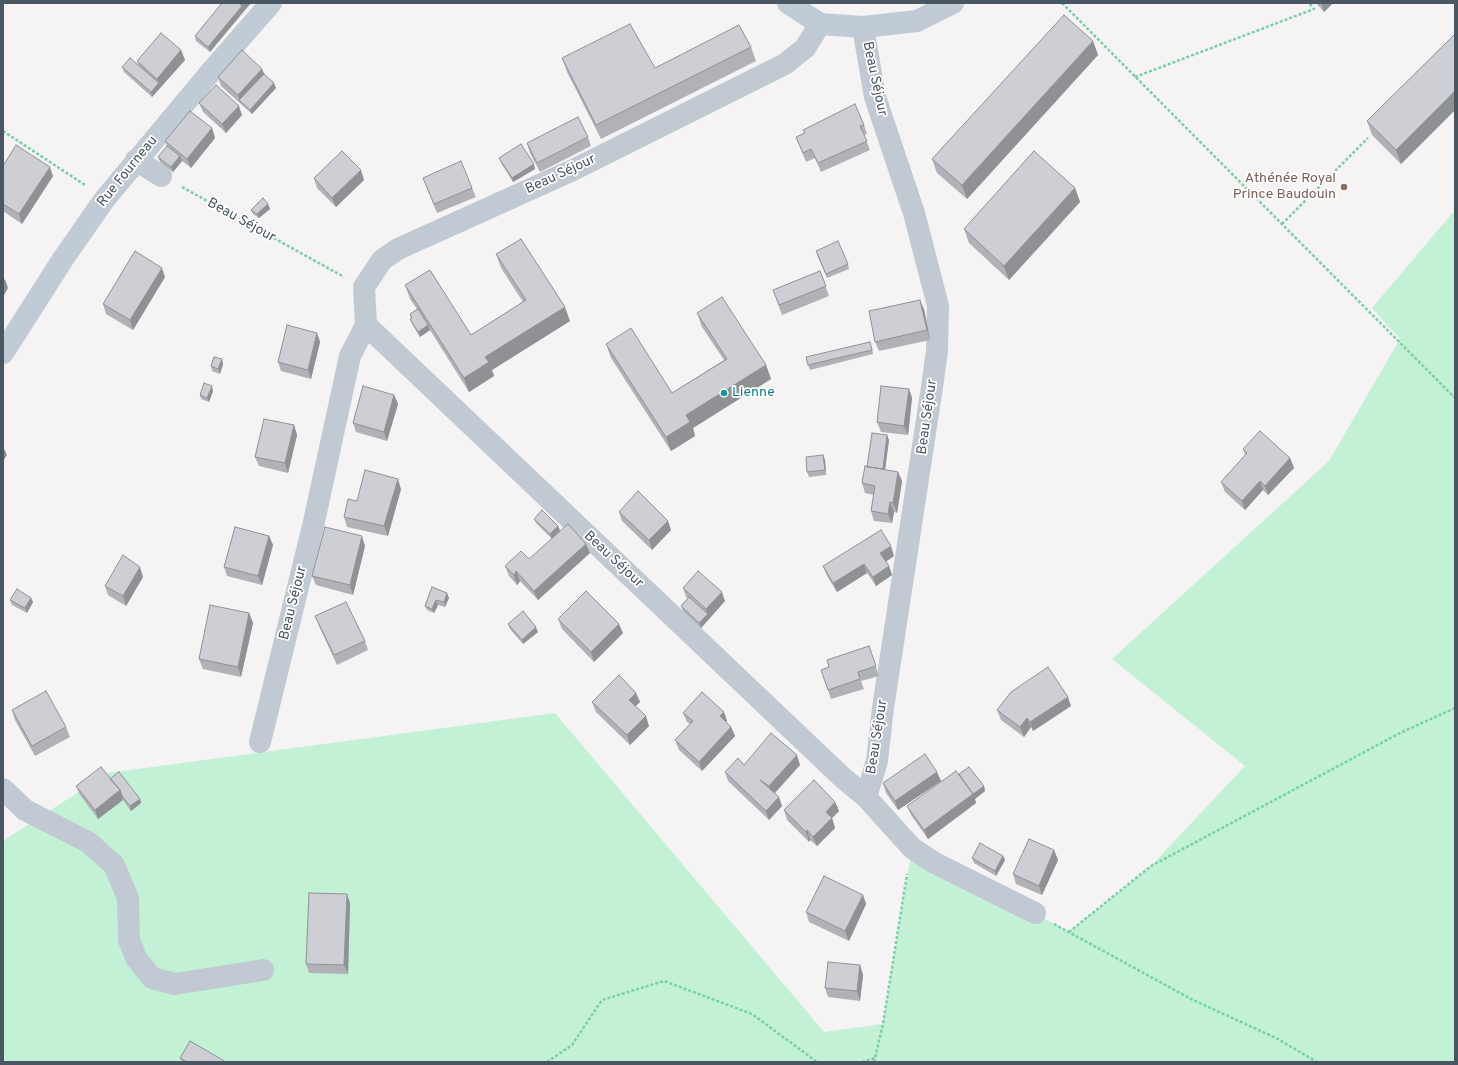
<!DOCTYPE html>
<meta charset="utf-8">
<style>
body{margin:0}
#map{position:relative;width:1458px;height:1065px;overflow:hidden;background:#f5f3f3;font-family:Overpass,sans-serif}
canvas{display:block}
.frame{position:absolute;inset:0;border:4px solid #4a5661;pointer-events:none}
</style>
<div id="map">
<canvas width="1458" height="1065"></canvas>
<div class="frame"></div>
</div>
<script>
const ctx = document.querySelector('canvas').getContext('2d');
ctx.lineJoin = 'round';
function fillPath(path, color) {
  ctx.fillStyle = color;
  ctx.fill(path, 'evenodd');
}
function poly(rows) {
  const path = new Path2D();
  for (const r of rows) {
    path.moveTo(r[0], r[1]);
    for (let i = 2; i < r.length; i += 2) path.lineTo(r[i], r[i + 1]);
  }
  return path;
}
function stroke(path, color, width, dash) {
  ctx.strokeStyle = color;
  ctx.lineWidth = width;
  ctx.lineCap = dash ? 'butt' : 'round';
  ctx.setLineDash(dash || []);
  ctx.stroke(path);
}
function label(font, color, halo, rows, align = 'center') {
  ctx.font = font + ' Overpass,sans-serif';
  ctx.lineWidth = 3.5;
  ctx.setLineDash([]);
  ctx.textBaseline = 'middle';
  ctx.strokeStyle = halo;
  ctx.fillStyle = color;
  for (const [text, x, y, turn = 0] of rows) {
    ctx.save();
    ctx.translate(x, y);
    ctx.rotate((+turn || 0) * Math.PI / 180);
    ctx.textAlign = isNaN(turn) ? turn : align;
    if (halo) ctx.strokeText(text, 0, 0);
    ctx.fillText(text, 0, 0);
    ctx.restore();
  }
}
fillPath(poly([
 [1455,210,1455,1062,3,1062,3,841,108,773,555,713,824,1032,883,1024,912,848,1069,932,1151,866,1245,766,1112,659,1329,461,1400,339,1372,308]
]), '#c3f1d5');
stroke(poly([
 [1062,3,1455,398],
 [1135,77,1314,9,1309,3],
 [3,131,85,185],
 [182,187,344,277],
 [1282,224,1368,138],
 [1054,924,1191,999,1276,1038,1317,1062],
 [1069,932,1151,866,1400,733,1455,708],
 [547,1062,572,1045,602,1000,664,981,752,1014,817,1062],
 [862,1062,875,1058],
 [874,1062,883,1024,907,874]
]), '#7ad0a6', 2.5, [3, 2]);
stroke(poly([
 [863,27,875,97,914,213,938,306,937,351,932,387,883,708,877,761,866,797],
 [136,160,161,176],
 [366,325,842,777,866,797,912,848,933,862,1035,913],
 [260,742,313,526,350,356,366,325,364,287,382,260,398,249,573,170,785,64,805,48,820,24],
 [3,789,25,810,88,842,114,865,128,898,129,940,136,958,152,978,175,984,263,970]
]), '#c1cad2', 22);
stroke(poly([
 [788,3,820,24,863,27,917,21,953,3],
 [3,353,63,259,104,200,209,74,271,3]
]), '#c1cbd6', 22);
fillPath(poly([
 [222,3,251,3,210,52,196,41,195,36],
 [1316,3,1333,3,1324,12],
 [1455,34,1455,110,1401,164,1372,135,1367,121],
 [1093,41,1098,55,967,199,937,173,932,159],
 [751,47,756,61,601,139,567,72,562,58,655,68],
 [181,50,185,60,152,97,124,72,122,67,139,66,137,61],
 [262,69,264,74,276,88,252,114,221,86,218,77],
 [199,103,242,115,226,133,203,112],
 [864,125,867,134,864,135,870,150,821,172,815,158,806,162,796,137,804,133,803,130],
 [212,128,215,138,191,168,182,161,173,172,160,162,158,157,167,146,165,141],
 [588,137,591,146,540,172,530,153,527,143],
 [499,158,535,169,513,182,501,163],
 [3,166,53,176,22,224,3,211],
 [314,178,364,180,336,207,317,188],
 [423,178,472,188,476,197,437,213],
 [1075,188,1080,202,1009,280,969,243,964,229],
 [268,204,270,209,259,218,253,214,251,210],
 [496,254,570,321,492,370,494,376,469,392,430,330,420,337,412,324,410,319,411,318,410,314,417,309,410,299,405,285,471,335,523,302,501,268],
 [817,255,848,264,849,269,827,278],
 [820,271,829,296,782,315,773,290],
 [165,277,133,330,106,314,103,304],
 [924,309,930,340,879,351,875,342],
 [697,313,766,365,771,379,693,428,695,436,671,451,611,358,606,344,672,393,724,360,702,327],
 [317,333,320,342,311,379,281,371,278,362],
 [872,347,873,354,810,370,808,365],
 [222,359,223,364,220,374,212,371,211,366],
 [909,389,912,398,908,435,881,432,877,422],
 [213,391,209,402,201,399,200,395],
 [394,395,398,404,387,441,356,432,353,423],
 [294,425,297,435,288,473,259,466,255,457],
 [889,440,885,470,898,472,902,481,897,513,894,512,892,523,874,521,871,511,874,495,865,493,862,483,867,467],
 [1243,449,1290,458,1294,468,1268,495,1263,490,1245,510,1225,492,1221,482,1245,455],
 [823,455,825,460,826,475,809,477,807,472],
 [401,489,388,536,347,527,344,517,357,501],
 [619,512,671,530,652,550,622,521],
 [534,519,560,530,552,539,536,523],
 [269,536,273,545,262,585,227,576,224,567],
 [586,544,590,553,538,600,520,581,517,585,509,576,505,566],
 [365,546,353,595,316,585,312,576],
 [894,556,886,561,889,566,892,575,876,586,867,573,837,592,827,576,823,566],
 [143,577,126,606,108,595,105,586],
 [432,587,449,598,445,607,438,605,434,613,427,610,425,606],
 [683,588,725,601,701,628,683,611,681,606,688,599,686,597],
 [31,598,33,602,27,613,12,605,10,600],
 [249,613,253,623,241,677,203,669,199,659],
 [315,616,365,641,368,650,337,665,319,626],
 [558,619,623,633,594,662,562,629],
 [508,624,538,632,523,644,510,629],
 [869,646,879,676,861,681,864,689,831,699,821,670,829,667],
 [636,693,640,702,635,706,649,726,630,745,596,712,592,702],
 [1071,706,1033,731,1031,727,1024,737,1001,720,997,710],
 [12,710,66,727,70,737,35,756,15,720],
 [724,712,727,721,726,722,731,727,735,736,702,771,679,750,675,740,690,724,687,722,683,713],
 [744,765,800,765,775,793,782,806,769,820,728,781,725,772],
 [937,772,941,781,898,810,886,793,883,783],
 [959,774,984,786,985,791,975,799,976,803,928,839,911,815,907,806],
 [110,779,140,799,141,803,131,811,123,800,98,819,80,795,76,786],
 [835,802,839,811,832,818,835,828,817,846,810,840,809,842,787,820,784,810],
 [1054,850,1058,860,1042,895,1016,884,1013,874],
 [1003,856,1005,860,996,876,974,863,972,858],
 [863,895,866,904,849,941,809,922,806,912],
 [350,903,348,974,309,973,306,964],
 [860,965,863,975,860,1001,828,997,825,988],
 [180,1058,226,1062,182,1062]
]), '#b0b2b7');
fillPath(poly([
 [241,3,251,3,244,11],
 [1321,3,1333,3,1324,12],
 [242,6,244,11,210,52,208,47],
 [1093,41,1098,55,967,199,962,185],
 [181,50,185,60,152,97,151,92,159,83,157,79],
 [262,69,266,78,239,100,241,105,238,95],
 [274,83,276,88,252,114,250,110],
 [1455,91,1455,110,1401,164,1396,150],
 [239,106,242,115,226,133,222,124],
 [212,128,215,138,191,168,187,159],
 [180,156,182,161,173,172,171,167],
 [534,164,535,169,513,182,512,178],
 [50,167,53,176,22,224,19,214],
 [361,170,364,180,336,207,332,198],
 [1075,188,1080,202,1009,280,1004,266],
 [268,204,270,209,259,218,257,214],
 [162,268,165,277,133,330,130,320],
 [5,279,8,288,3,297,3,282],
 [920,300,924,309,930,340,927,330],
 [565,307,570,321,492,370,494,376,469,392,464,378,485,357],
 [428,325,430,330,420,337,418,332],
 [317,333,320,342,311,379,308,370],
 [222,359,223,364,220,374,218,369],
 [766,365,771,379,693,428,695,436,671,451,666,437,686,415],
 [212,386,213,391,209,402,207,398],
 [909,389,912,398,908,435,904,426],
 [394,395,398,404,387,441,384,432],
 [294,425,297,435,288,473,285,463],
 [887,435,889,440,884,477,882,473],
 [3,446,7,455,3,461],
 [823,455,825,460,826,475,825,470],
 [1290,458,1294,468,1268,495,1265,486],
 [898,472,902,481,897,513,893,503],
 [398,479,401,489,388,536,384,526],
 [1260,481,1263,490,1245,510,1242,501],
 [890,502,894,512,892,523,888,514],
 [668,521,671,530,652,550,649,540],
 [558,526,560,530,552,539,550,534],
 [269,536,273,545,262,585,258,576],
 [362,536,365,546,353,595,350,585],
 [586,544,590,553,538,600,534,591],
 [891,546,894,556,884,563,880,553],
 [864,564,867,573,837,592,833,583],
 [889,566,892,575,876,586,873,577],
 [140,567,143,577,126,606,123,596],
 [516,571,520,581,517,585,514,575],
 [722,592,725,601,701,628,699,623,708,614,706,609],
 [447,593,449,598,445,607,444,602],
 [31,598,33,602,27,613,25,608],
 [436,600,438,605,434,613,432,609],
 [249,613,253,623,241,677,238,667],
 [619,624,623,633,594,662,591,652],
 [536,627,538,632,523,644,522,640],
 [636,693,640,702,632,710,629,700],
 [1068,697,1071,706,1033,731,1030,722],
 [724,712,727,721,723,726,720,716],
 [646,716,649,726,630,745,627,735],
 [1027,718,1031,727,1024,737,1020,727],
 [731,727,735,736,702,771,699,762],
 [797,755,800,765,772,796,769,786],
 [937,772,941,781,898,810,895,801],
 [984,786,985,791,975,799,976,803,928,839,924,830],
 [120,790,123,800,98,819,95,810],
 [779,797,782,806,769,820,766,811],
 [140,799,141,803,131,811,130,806],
 [835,802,839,811,831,819,832,818,835,828,817,846,813,837,826,812],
 [807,830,810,840,809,842,806,832],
 [1054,850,1058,860,1042,895,1039,886],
 [1003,856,1005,860,996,876,995,871],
 [347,894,350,903,348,974,344,965],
 [863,895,866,904,849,941,845,931],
 [860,965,863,975,860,1001,857,991]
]), '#909195');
const building = poly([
 [222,3,239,3,242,6,208,47,195,36,222,3],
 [1064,15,1093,41,962,185,932,159,1064,15],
 [630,24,655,68,739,25,751,47,596,125,562,58,630,24],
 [161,33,181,50,157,79,137,61,161,33],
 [1455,34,1455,91,1396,150,1367,121,1455,34],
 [242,50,262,69,238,95,218,77,242,50],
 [130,58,159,83,151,92,122,67,130,58],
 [264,74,274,83,250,110,239,100,264,74],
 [216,85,239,106,222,124,199,103,216,85],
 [855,104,864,125,860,126,867,141,818,163,811,149,803,153,796,137,805,133,803,130,855,104],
 [190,111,212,128,187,159,165,141,190,111],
 [578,117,588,137,537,163,527,143,578,117],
 [521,144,534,164,512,178,499,158,521,144],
 [16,145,50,167,19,214,3,204,3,166,16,145],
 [167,146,180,156,171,167,158,157,167,146],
 [342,151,361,170,332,198,314,178,342,151],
 [1034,151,1075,188,1004,266,964,229,1034,151],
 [461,161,472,188,434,204,423,178,461,161],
 [263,198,268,204,257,214,251,210,263,198],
 [521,239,565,307,485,357,489,362,464,378,405,285,430,270,471,335,526,300,496,254,521,239],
 [838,241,848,264,826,274,816,251,838,241],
 [135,251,162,268,130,320,103,304,135,251],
 [820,271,826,286,779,305,773,290,820,271],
 [722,297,766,365,686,415,690,422,666,437,606,344,631,328,672,393,727,359,697,313,722,297],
 [920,300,927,330,875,342,869,311,920,300],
 [418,309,428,325,418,332,410,319,412,318,410,314,418,309],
 [287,325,317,333,308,370,278,362,287,325],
 [870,342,872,350,808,365,806,357,870,342],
 [214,357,222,359,218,369,211,366,214,357],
 [204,383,212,386,207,398,200,395,204,383],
 [363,386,394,395,384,432,353,423,363,386],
 [881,386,909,389,904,426,877,422,881,386],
 [264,419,294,425,285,463,255,457,264,419],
 [1260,431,1290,458,1265,486,1260,481,1242,501,1221,482,1247,453,1243,449,1260,431],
 [872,433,887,435,883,469,867,467,872,433],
 [823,455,825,470,807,472,806,457,823,455],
 [865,466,898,472,893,503,890,502,888,514,871,511,875,486,862,483,865,466],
 [365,470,398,479,384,526,344,517,348,499,357,501,365,470],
 [638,491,668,521,649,540,619,512,638,491],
 [542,510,558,526,550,534,534,519,542,510],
 [568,524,586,544,534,591,516,571,514,575,505,566,521,551,529,559,568,524],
 [235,527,269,536,258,576,224,567,235,527],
 [325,527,362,536,350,585,312,576,325,527],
 [881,530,891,546,880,553,889,566,873,577,864,564,833,583,823,566,881,530],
 [123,555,140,567,123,596,105,586,123,555],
 [698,571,722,592,706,609,683,588,698,571],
 [432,587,447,593,444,602,436,600,432,609,425,606,432,587],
 [17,589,31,598,25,608,10,600,17,589],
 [586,591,619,624,591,652,558,619,586,591],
 [689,597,708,614,699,623,681,606,689,597],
 [346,602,365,641,334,655,315,616,346,602],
 [210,605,249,613,238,667,199,659,210,605],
 [523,611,536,627,522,640,508,624,523,611],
 [869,646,876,666,858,672,860,679,828,690,821,670,829,667,827,660,869,646],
 [1048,667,1068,697,1030,722,1027,718,1020,727,997,710,1011,692,1048,667],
 [619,675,636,693,629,700,646,716,627,735,592,702,619,675],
 [46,691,66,727,32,746,12,710,46,691],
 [702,692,724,712,720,716,731,727,699,762,675,740,693,721,683,713,702,692],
 [771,733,797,755,769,786,760,780,779,797,766,811,725,772,738,758,744,765,771,733],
 [925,754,937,772,895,801,883,783,925,754],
 [101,767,120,790,95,810,76,786,101,767],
 [969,767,984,786,972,795,973,794,959,774,969,767],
 [956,771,973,794,924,830,907,806,956,771],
 [119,772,140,799,130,806,122,796,120,790,110,779,119,772],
 [814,780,835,802,826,812,832,818,813,837,807,830,806,832,784,810,814,780],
 [1029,839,1054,850,1039,886,1013,874,1029,839],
 [980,843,1003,856,995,871,972,858,980,843],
 [824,876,863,895,845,931,806,912,824,876],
 [309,893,347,894,344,965,306,964,309,893],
 [828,962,860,965,857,991,825,988,828,962],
 [190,1041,226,1062,187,1062,180,1058,190,1041]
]);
fillPath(building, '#cdcfd5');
stroke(building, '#909195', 1);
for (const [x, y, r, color] of [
 [1344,187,4,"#8d6e63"],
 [724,393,4,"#0f9aa8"]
]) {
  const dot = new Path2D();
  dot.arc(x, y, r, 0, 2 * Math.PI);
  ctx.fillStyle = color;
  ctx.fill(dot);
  stroke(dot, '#fff', 1.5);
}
label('14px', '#4a5661', '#fff', [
 ["Beau Séjour",874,79,78],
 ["Rue Fourneau",128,172,-51],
 ["Beau Séjour",561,175,-25],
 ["Beau Séjour",241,221,29],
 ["Beau Séjour",928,417,-82],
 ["Beau Séjour",613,560,43],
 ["Beau Séjour",294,603,-76],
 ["Beau Séjour",878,737,-81]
]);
label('14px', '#785e54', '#fff', [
 ["Athénée Royal",1336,179],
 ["Prince Baudouin",1336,195]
], 'right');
label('14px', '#0d838f', '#fff', [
 ["Lienne",732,393]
], 'left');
</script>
